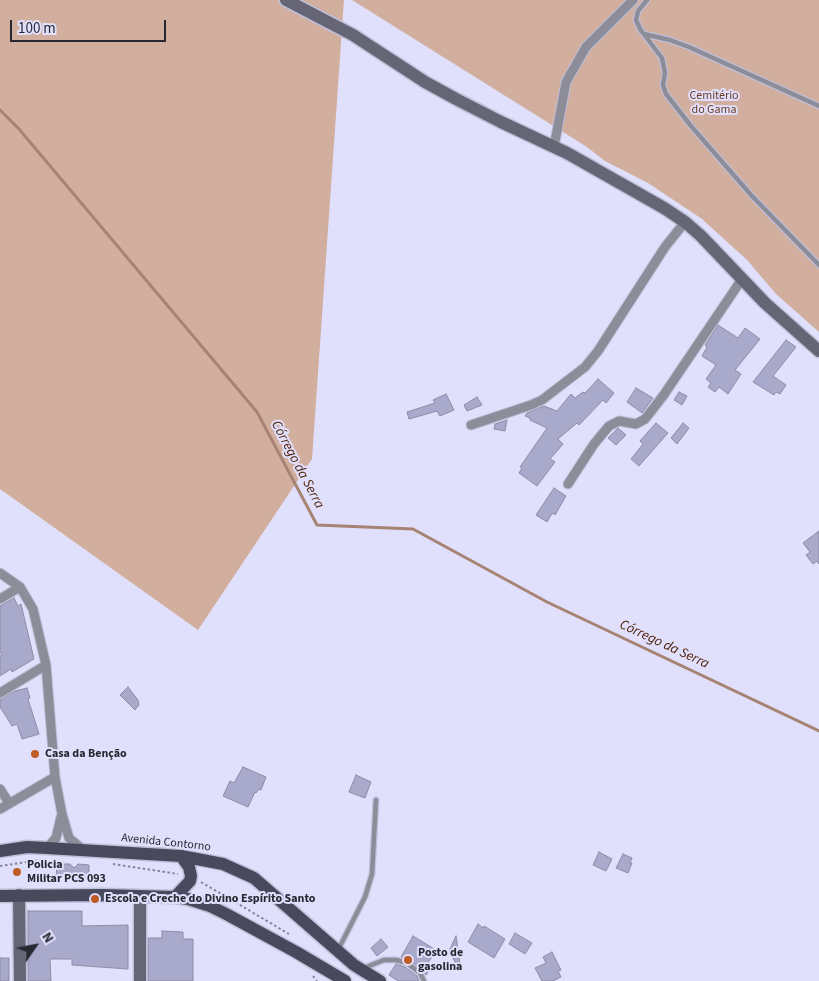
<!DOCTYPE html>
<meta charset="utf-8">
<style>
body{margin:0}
#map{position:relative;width:819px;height:981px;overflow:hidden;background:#e0e0fd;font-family:"Source Sans 3",sans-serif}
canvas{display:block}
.north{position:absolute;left:10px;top:921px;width:50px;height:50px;-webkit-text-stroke:4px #e0e0fd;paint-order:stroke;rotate:57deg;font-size:14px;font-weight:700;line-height:20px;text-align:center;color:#282832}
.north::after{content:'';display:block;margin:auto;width:18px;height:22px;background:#282832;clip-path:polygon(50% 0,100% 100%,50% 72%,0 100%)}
.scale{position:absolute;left:10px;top:20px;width:156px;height:22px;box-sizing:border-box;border:2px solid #282832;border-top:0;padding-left:6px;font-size:15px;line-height:18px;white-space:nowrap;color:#282832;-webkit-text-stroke:4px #e0e0fd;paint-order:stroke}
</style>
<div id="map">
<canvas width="819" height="981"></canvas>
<div class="north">N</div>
<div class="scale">100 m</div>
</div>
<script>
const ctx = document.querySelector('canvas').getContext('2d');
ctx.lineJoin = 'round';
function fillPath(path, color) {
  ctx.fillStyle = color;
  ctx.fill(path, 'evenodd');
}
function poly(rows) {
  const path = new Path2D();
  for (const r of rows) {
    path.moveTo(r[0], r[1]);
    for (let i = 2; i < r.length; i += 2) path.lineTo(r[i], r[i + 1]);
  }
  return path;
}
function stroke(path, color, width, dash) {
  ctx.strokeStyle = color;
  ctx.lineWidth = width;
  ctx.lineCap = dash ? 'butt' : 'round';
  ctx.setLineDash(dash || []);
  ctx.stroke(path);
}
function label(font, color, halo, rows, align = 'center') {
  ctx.font = font + ' "Source Sans 3",sans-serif';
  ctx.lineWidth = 4;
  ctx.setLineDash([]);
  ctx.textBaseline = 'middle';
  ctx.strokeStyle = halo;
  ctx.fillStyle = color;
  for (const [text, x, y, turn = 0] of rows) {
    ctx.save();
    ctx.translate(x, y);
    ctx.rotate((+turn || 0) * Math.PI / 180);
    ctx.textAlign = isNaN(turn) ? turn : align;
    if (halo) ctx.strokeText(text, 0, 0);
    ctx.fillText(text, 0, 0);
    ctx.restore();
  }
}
fillPath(poly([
 [0,0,344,0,312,459,198,630,0,489],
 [352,0,819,0,819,332,776,294,747,260,702,219,648,183,605,161,587,147]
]), '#d2ae9e');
stroke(poly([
 [0,110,19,129,257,412,317,525,413,529,547,602,819,731]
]), '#a78373', 3);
const building = poly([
 [718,325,738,338,745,328,760,339,735,370,741,374,728,394,719,387,715,392,708,387,711,383,706,379,716,365,702,356,707,347,705,345,718,325],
 [786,340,796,347,773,376,786,385,780,394,776,392,774,395,753,382,786,340],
 [598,379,614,393,606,403,603,400,579,425,577,423,558,439,563,444,550,459,555,462,537,486,519,473,522,468,520,467,547,428,530,420,530,418,525,416,527,413,544,406,557,411,571,394,575,398,583,392,585,393,587,391,598,379],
 [636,388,653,398,642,413,627,402,636,388],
 [679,392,687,396,682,405,674,400,679,392],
 [446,394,454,410,440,416,437,411,409,419,407,412,435,403,433,400,446,394],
 [477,397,482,405,467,411,464,405,477,397],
 [507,420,505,431,494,429,495,424,507,420],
 [656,423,668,433,639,466,631,459,643,444,640,441,656,423],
 [683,423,689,428,677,444,671,438,683,423],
 [618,428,626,435,616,445,608,438,618,428],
 [554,488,566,496,555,515,553,513,551,515,547,522,536,515,554,488],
 [819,531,819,564,817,561,813,564,806,555,810,552,803,543,819,531],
 [14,598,18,606,21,604,34,659,12,672,11,669,0,676,0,656,2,655,0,652,0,606,14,598],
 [128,687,138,700,139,705,135,710,120,695,128,687],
 [27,688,30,698,28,699,39,734,22,739,17,724,12,726,0,707,0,699,15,691,27,688],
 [243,767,266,777,261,790,259,789,256,793,255,792,248,807,223,796,230,781,234,783,243,767],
 [356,775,371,782,365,798,349,792,356,775],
 [599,852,612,859,606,871,593,865,599,852],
 [623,854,632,858,630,863,632,863,628,873,616,868,623,854],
 [57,864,70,864,74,868,78,864,89,865,89,878,56,878,57,864],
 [28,911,82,911,82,926,128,925,128,969,72,965,72,959,50,959,51,981,28,981,28,911],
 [478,924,483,928,484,926,505,939,494,958,468,942,478,924],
 [162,931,183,932,183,939,193,939,193,981,148,981,148,938,162,938,162,931],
 [515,933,532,943,525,954,509,944,515,933],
 [413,936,436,950,426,966,430,969,426,975,422,970,409,960,401,957,413,936],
 [456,936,461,971,460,971,449,951,456,936],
 [381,939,388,947,377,956,371,948,381,939],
 [552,952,561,970,558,971,561,977,553,981,542,981,535,968,546,963,543,957,552,952],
 [0,958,9,958,9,981,0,981,0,958],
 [396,964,405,967,417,976,419,981,398,981,389,975,396,964]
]);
fillPath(building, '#a9a9cc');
stroke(building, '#8c8ca7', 1);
const lane = poly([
 [647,0,638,11,636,20,640,29,662,58,665,73,663,85,666,94,691,126,752,196,819,265],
 [644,34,670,40,689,47,819,106],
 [338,950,365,897,372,874,376,800],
 [364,968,384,960,396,960,407,963,420,973,424,981]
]);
const street = poly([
 [554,147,566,82,586,47,633,0],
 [471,425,531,405,542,400,585,367,598,351,665,247,685,222],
 [568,484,594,444,609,426,619,421,636,424,645,419,663,396,742,279],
 [0,573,20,587,33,609,46,665,55,777,62,814,69,838,82,849],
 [0,599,20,587],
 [0,693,46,665],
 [0,789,9,803],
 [0,809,55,777],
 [47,848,56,838,61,817]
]);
const secondary = poly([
 [286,0,353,35,425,82,456,99,501,122,567,153,664,208,685,222,701,236,765,303,819,351],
 [19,895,20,981],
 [140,981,140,897]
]);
const primary = poly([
 [0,851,27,847,47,848,181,856,223,864,254,878,354,965,380,981],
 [0,896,103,895,175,897,188,899,210,906,228,915,296,952,345,981],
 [175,897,190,881,191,876,189,867,181,856]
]);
stroke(lane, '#bfbfd8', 7);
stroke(street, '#bfbfd8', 11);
stroke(secondary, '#bfbfd8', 15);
stroke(primary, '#bfbfd8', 15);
stroke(poly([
 [113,864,178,874],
 [0,866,40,860],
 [201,882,289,934],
 [313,976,317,981]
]), '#858599', 2, [2.5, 2.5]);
stroke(lane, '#8d8d9a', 4.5);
stroke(street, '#8d8d9a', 9);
stroke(secondary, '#656576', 12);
stroke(primary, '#49495d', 12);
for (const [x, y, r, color] of [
 [35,754,5,"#bf5b24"],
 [17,872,5,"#bf5b24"],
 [95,899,5,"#bf5b24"],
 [408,960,5,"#bf5b24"]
]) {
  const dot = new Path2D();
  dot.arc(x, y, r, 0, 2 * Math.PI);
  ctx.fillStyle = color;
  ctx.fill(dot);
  stroke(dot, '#e0e0fd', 2);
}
label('12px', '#6e3c23', '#e0e0fd', [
 ["Cemitério",714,96],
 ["do Gama",714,110]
]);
label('bold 12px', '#282832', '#e0e0fd', [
 ["Casa da Benção",45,754],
 ["Policia",27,865],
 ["Militar PCS 093",27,879],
 ["Escola e Creche do Divino Espírito Santo",105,899],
 ["Posto de",418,953],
 ["gasolina",418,967]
], 'left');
label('12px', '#282832', '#e0e0fd', [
 ["Avenida Contorno",166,843,6]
]);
label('italic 14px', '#512107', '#e0e0fd', [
 ["Córrego da Serra",297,465,62],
 ["Córrego da Serra",664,645,25]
]);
</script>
